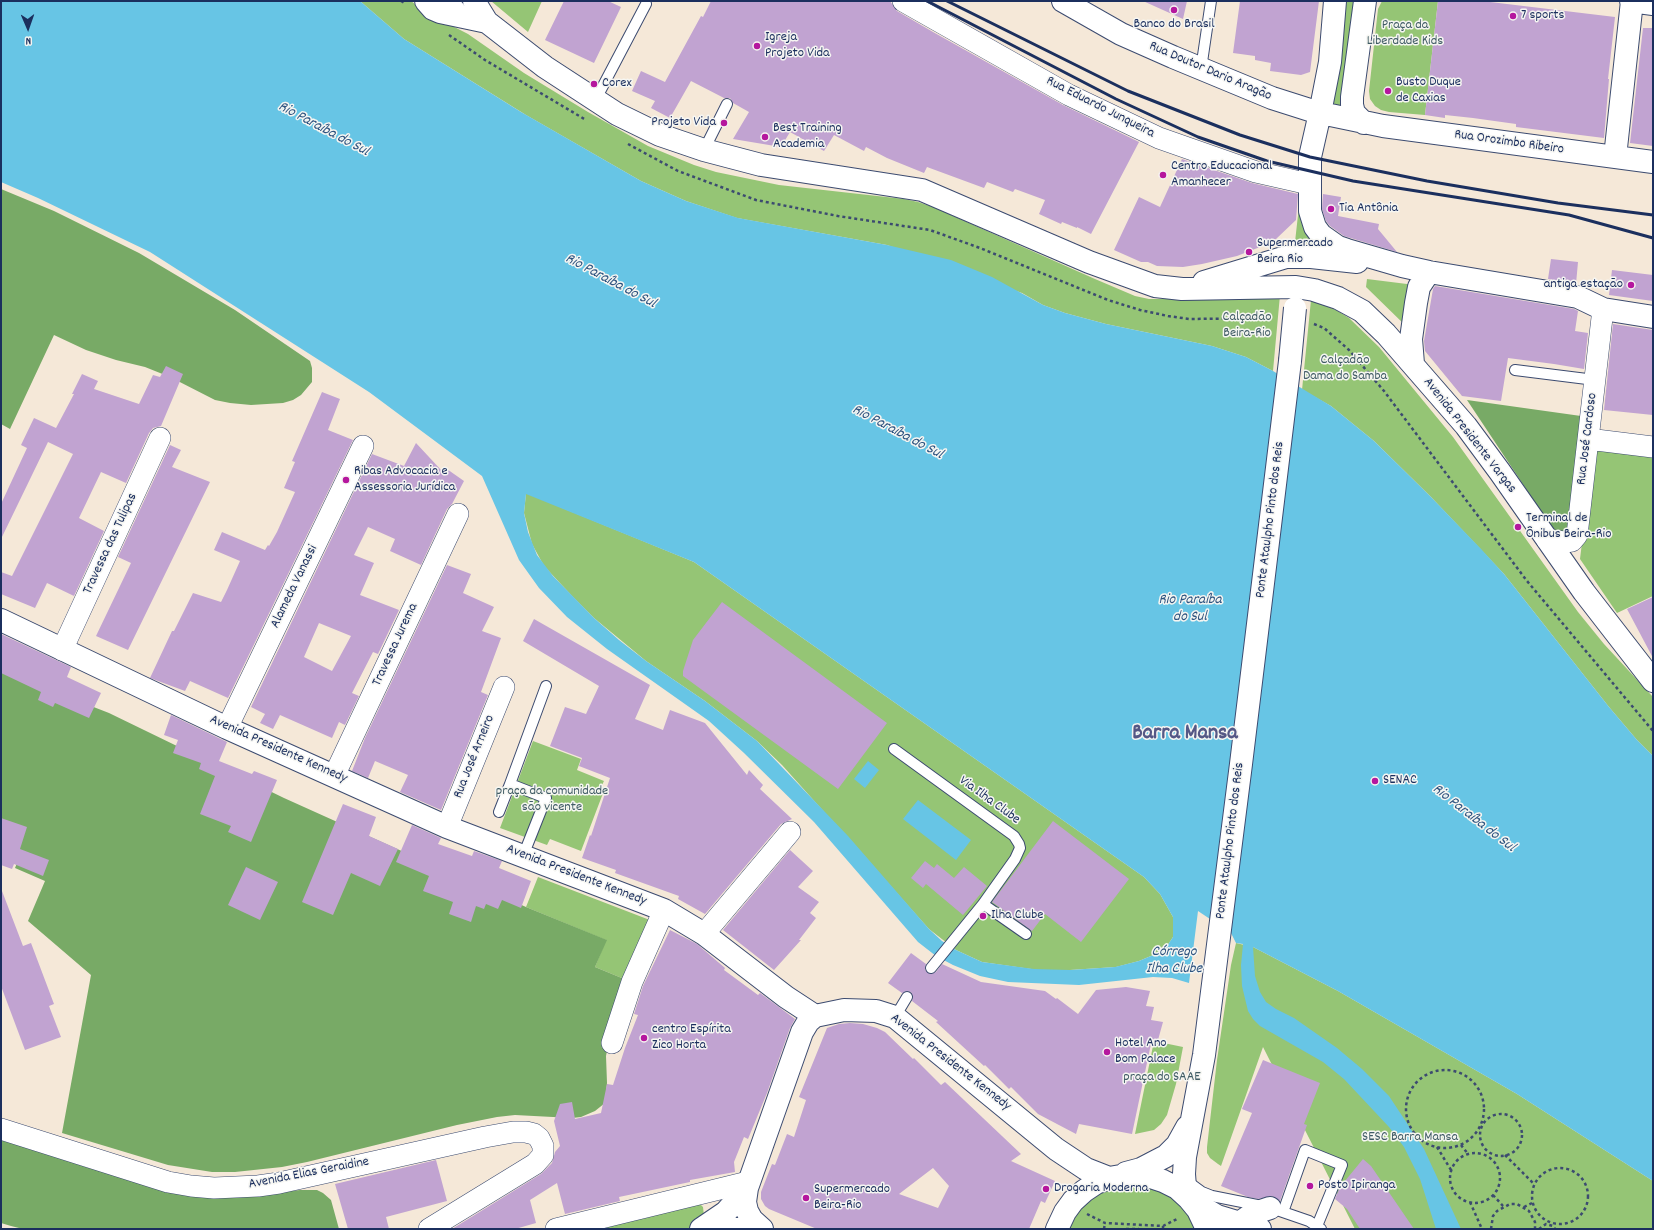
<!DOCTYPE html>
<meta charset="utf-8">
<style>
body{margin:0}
#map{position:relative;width:1654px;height:1230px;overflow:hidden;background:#f5e8d8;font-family:Dekko,sans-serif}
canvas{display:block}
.frame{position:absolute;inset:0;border:2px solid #1b2f5e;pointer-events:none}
.north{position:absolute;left:8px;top:8px;width:40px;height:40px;-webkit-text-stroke:3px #f6f6f2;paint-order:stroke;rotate:178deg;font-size:11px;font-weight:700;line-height:16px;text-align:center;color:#1b2f5e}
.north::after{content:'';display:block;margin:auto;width:14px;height:18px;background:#1b2f5e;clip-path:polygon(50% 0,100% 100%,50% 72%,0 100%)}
</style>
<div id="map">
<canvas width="1654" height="1230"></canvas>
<div class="frame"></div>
<div class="north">N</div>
</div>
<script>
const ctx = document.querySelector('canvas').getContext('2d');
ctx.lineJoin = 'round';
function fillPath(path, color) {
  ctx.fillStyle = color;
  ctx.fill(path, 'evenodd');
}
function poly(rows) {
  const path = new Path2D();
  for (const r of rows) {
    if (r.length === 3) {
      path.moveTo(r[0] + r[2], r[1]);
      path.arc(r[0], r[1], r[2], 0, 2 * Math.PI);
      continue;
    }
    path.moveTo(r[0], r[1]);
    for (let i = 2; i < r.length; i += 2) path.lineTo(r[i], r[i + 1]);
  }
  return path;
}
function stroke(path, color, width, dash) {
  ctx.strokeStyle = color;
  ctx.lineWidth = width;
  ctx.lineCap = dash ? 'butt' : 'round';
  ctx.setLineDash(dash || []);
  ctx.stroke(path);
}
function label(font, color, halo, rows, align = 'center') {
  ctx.font = font + ' Dekko,sans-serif';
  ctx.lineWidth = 3;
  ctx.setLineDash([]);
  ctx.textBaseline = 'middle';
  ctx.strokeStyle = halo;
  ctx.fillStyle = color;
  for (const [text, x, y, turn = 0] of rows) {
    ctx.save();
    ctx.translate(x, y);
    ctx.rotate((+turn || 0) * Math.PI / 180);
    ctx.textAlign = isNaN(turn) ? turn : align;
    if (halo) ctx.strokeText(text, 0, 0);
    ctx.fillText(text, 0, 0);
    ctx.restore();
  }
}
fillPath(poly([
 [360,1,411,1,427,13,468,34,524,73,588,112,648,146,694,165,716,172,779,185,904,199,918,202,933,207,1095,279,1135,296,1149,299,1163,299,1280,295,1273,371,1246,357,1212,346,1106,324,1065,313,1043,305,1022,293,887,245,737,218,686,201,641,181,526,115,404,39],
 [491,1,542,1,528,32],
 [1345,1,1358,1,1345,107,1331,105],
 [1382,1,1438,1,1425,115,1389,112,1381,110,1375,106,1370,99,1369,91,1378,9],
 [1299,206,1325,245,1295,242],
 [1367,279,1415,285,1408,328,1366,287],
 [1311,300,1336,310,1349,318,1379,347,1453,437,1578,612,1604,644,1653,697,1653,756,1637,740,1609,707,1504,574,1431,497,1374,441,1331,406,1302,390],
 [1594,445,1653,453,1653,596,1617,613,1580,559],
 [526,493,694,562,1144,877,1160,894,1173,917,1173,937,1167,946,1158,953,1139,961,1116,967,1070,970,1038,970,982,962,956,950,929,929,782,765,757,741,705,701,646,661,594,618,573,597,544,566,532,544,524,513],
 [533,741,581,759,577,770,604,781,601,787,605,788,581,851,550,839,547,845,500,828],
 [538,877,655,922,629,981,595,967,606,940,526,907],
 [1236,943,1253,947,1338,991,1517,1094,1653,1181,1653,1229,1355,1229,1263,1047,1221,1166,1218,1164,1210,1158,1207,1153,1207,1147,1217,1060,1231,965],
 [1154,1041,1183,1047,1176,1084,1167,1115,1161,1124,1154,1130,1135,1134],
 [1137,1183,1162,1190,1183,1204,1199,1229,1066,1229,1072,1216,1101,1191],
 [700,1204,703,1207,704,1216,693,1229,574,1229]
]), '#95c575');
fillPath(poly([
 [1,189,54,211,139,253,235,310,310,361,312,368,312,382,301,395,293,400,283,403,251,405,230,403,215,400,170,377,145,367,116,360,86,350,54,335,10,429,1,424],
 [1467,400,1581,416,1572,530,1556,534],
 [1,671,109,713,284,798,526,907,607,940,595,967,629,981,609,1040,606,1056,607,1083,605,1103,595,1111,581,1117,572,1118,515,1115,497,1117,457,1125,307,1162,282,1167,235,1172,212,1172,168,1165,62,1133,91,975,28,921,45,881,15,868,22,851,1,843],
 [1,1139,89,1168,257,1195,300,1190,317,1190,323,1193,331,1200,339,1229,23,1229,11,1226,1,1223]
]), '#78aa66');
fillPath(poly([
 [1,1,360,1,404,39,521,112,641,181,686,201,738,218,887,245,951,260,992,277,1043,305,1065,313,1106,324,1212,346,1246,357,1273,371,1331,406,1374,441,1431,497,1482,550,1504,574,1609,707,1637,740,1653,756,1653,1181,1517,1094,1338,991,1253,947,1255,976,1260,992,1266,1002,1276,1009,1294,1018,1337,1048,1362,1069,1389,1096,1424,1149,1461,1229,1436,1229,1420,1179,1404,1147,1389,1127,1344,1079,1323,1062,1260,1026,1253,1019,1248,1011,1242,986,1241,965,1243,944,1236,943,1231,933,1198,911,1189,983,1172,978,1153,977,1079,985,1008,982,980,976,953,965,936,956,918,942,814,822,744,753,709,721,607,649,567,617,539,588,519,560,482,476,369,392,150,252,38,198,1,182],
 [526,494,694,562,1144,877,1160,894,1173,917,1173,937,1167,946,1158,953,1139,961,1115,967,1070,970,1034,969,982,962,956,950,942,941,929,929,848,836,757,741,705,701,646,661,619,640,594,618,553,576,537,555,528,532,524,513],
 [868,761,879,770,865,788,854,779],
 [918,800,971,840,956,860,903,819]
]), '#67c5e5');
fillPath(poly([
 [564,1,608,1,621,7,594,63,545,40],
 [711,1,890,1,897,11,933,32,1063,105,1139,142,1091,234,1077,227,1077,228,1062,222,1061,224,1039,214,1045,200,1015,189,1013,192,987,182,984,188,927,167,924,173,887,158,866,147,864,151,834,135,824,151,790,132,781,147,733,139,749,112,733,103,730,98,724,98,691,81,670,118,651,108,655,101,632,91,641,71,665,82,701,16,703,17],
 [1143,1,1187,1,1183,19],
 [1240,1,1319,1,1310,72,1301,75,1270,71,1271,63,1255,60,1255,56,1233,53],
 [1438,1,1482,1,1615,17,1608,79,1609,79,1604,138,1516,127,1516,124,1473,118,1445,115,1445,118,1425,115],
 [1643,28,1653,28,1653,146,1630,143],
 [1182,159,1252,183,1298,194,1296,220,1276,239,1260,247,1237,256,1202,264,1183,267,1157,266,1148,262,1141,262,1114,250,1139,197,1160,207],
 [1323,194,1341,197,1338,216,1379,224,1378,229,1397,252,1344,236,1330,226,1326,221,1322,209],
 [1551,259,1578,262,1576,284,1548,279],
 [1612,270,1653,275,1653,301,1609,295],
 [1435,286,1574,309,1578,311,1575,331,1588,333,1584,369,1554,364,1508,358,1501,401,1462,396,1425,351,1424,341,1433,289],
 [1613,324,1653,330,1653,415,1604,410],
 [166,366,183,374,161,426,153,428,149,433,126,483,101,472,79,518,104,531,74,596,47,583,35,608,1,594,1,572,12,576,73,454,48,442,1,539,1,504,27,448,21,445,34,418,56,428,74,394,72,394,82,374,98,381,94,389,139,404,153,375,160,377],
 [322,392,340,399,328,430,353,440,228,698,190,681,185,691,150,678,172,631,174,631,193,593,221,602,227,590,240,561,214,550,222,532,265,550,268,545,269,546,277,532,295,492,284,488,295,462,292,461],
 [416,443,442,471,444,467,464,481,452,504,447,509,421,565,390,551,395,539,368,527,354,555,374,563,360,595,399,610,378,654,373,652,352,693,359,696,345,725,339,722,332,738,280,715,273,729,260,723,265,714,251,707,372,454,404,466],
 [319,623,351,636,332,671,304,657],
 [170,445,181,450,172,467,210,482,128,650,96,636,131,563,118,557],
 [447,565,471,574,463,593,494,607,482,631,501,638,481,692,488,695,441,810,400,792,408,775,375,761,368,778,352,771,365,738],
 [1653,597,1653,658,1627,609],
 [722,602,887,723,838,789,683,676,683,671,693,640],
 [534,619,650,685,635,719,663,730,670,710,705,723,747,775,749,770,763,785,760,789,792,819,781,824,705,914,678,899,679,896,615,873,616,870,582,858,590,835,591,836,610,778,579,766,582,758,550,746,565,707,586,714,599,686,523,641],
 [1,634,71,667,67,677,101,693,89,718,55,703,53,707,38,700,41,692,1,673],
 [171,715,227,742,219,761,252,774,254,771,277,780,251,842,228,832,231,826,200,814,215,776,199,769,201,763,173,753,178,740,164,735],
 [343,804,376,817,369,836,398,849,380,886,351,873,333,915,302,902],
 [1,818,27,827,20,849,49,860,43,876,14,864,12,869,1,865],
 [1053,821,1129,879,1081,942,1045,914,1032,931,992,902],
 [412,825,441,838,438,844,472,856,474,851,502,861,499,868,531,881,521,908,502,900,498,909,486,904,484,909,476,906,471,922,449,914,453,902,423,891,429,876,396,862],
 [790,850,813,871,798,887,819,902,810,913,816,918,799,940,801,940,774,970,723,930],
 [925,861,934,868,937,864,954,878,964,867,987,886,963,915,926,884,923,888,911,878],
 [246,867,278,882,260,920,228,905],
 [1,891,2,891,23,946,31,943,54,1004,49,1006,61,1037,25,1050,1,986],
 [670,930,697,944,725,968,724,970,758,995,760,993,795,1019,790,1028,767,1093,748,1139,744,1137,734,1162,735,1172,690,1180,690,1182,619,1197,620,1201,565,1214,557,1183,530,1200,536,1223,515,1229,452,1229,541,1174,552,1163,555,1152,560,1146,554,1121,560,1104,572,1102,575,1119,601,1113,607,1084,613,1085,625,1048,638,1015,634,1014,643,986],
 [911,953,926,964,925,970,930,974,936,972,942,964,981,982,1045,991,1056,999,1057,998,1078,1014,1096,990,1126,987,1150,991,1146,1006,1154,1007,1151,1020,1163,1022,1158,1040,1152,1039,1132,1134,1079,1124,1076,1134,1038,1114,1011,1087,1009,1089,985,1065,984,1066,936,1022,938,1021,912,1001,913,997,911,992,907,991,902,993,888,983],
 [850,1023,863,1024,877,1028,885,1032,913,1059,914,1058,941,1085,945,1082,1021,1154,1011,1161,1055,1181,1045,1203,1041,1201,1029,1229,817,1229,769,1209,765,1206,761,1199,761,1192,772,1164,775,1165,787,1134,794,1137,806,1100,799,1097,827,1028,839,1024],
 [933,1168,949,1186,938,1208,899,1194],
 [1263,1060,1320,1083,1304,1124,1307,1125,1280,1201,1272,1196,1258,1199,1248,1197,1221,1186,1252,1113,1242,1109],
 [1363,1159,1371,1166,1414,1229,1360,1229,1347,1209,1335,1199,1340,1187],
 [436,1160,447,1201,386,1217,389,1229,348,1229,335,1184]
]), '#c1a3d1');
const lane = poly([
 [1201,69,1211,1],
 [595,101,646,4],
 [704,150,727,104],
 [1515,370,1595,380],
 [894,749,1014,836,1019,844,1020,848,1015,859,983,904,931,968],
 [499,812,510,784],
 [523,856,546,798,510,784,546,686],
 [983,904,1026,934],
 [895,1017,907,997],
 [1187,1181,1202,1192,1212,1196,1262,1206],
 [1277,1210,1309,1221,1321,1229],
 [1283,1212,1305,1150,1342,1165,1317,1226]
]);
const street = poly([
 [903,1,1069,95,1159,138,1256,172,1309,184],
 [1588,439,1653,447],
 [1547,540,1565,542,1572,541,1577,535,1603,309],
 [62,650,160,438],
 [227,728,363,446],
 [334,776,458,514],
 [447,827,504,687],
 [704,934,790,832],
 [612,1043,632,982,664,910],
 [1,1129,168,1182,191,1186,214,1188,258,1186,279,1183,485,1137,513,1132,526,1132,534,1134,539,1138,543,1146,543,1155,535,1164,429,1229],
 [556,1229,748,1182]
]);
const secondary = poly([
 [426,1,433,9,440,12,454,10],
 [474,1,487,22,545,67,617,114,660,135,704,150,761,165,922,190,1089,262,1155,286,1182,289,1296,287,1314,290,1338,298,1362,311,1386,334,1466,426,1500,472,1584,592,1653,681],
 [1063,1,1121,34,1173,57,1272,98,1316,112,1383,126,1653,162],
 [1335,1,1330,62,1320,113,1310,157,1310,211,1315,227,1321,235,1338,247,1347,250,1402,266,1429,272,1560,294,1578,297,1603,309,1653,317],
 [1631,1,1653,4],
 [440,12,487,22],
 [1364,123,1354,113,1352,105,1352,97,1365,1],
 [1615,157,1632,1],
 [1204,282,1286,257,1311,257,1357,262],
 [1413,364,1411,339,1416,303,1419,287,1429,272],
 [1,620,227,728,447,827,664,910,704,934,786,997,815,1016],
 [1126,1173,1141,1169,1166,1156,1177,1145,1187,1127],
 [701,1229,726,1212,747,1188],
 [711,1229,722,1228,738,1229],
 [762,1229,752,1220,747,1211,745,1202,747,1188,802,1032,808,1022,815,1016,844,1010,876,1011,895,1017,1056,1149,1086,1169,1109,1178],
 [1057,1229,1065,1212,1073,1201,1084,1191,1096,1183,1109,1178,1132,1174,1148,1176,1163,1181,1177,1188,1189,1199,1198,1210,1207,1229],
 [1233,1229,1239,1223,1252,1214,1270,1208],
 [1260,1229,1217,1216,1190,1200,1185,1187,1184,1174,1185,1157,1204,1055,1241,764,1290,361]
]);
stroke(lane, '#3c4b70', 12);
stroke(street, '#3c4b70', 22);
stroke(secondary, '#3c4b70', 24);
stroke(poly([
 [401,1,406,4],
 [449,35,485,60,586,120],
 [628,144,678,171,756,200,838,216,930,230,980,248,1108,300,1140,310,1168,316,1189,319,1272,318],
 [1314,324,1324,328,1349,350,1384,391,1527,581,1653,731],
 [1445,1109,39],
 [1501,1135,21],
 [1461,1145,1468,1154],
 [1437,1147,1451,1170],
 [1475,1178,25],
 [1505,1155,1534,1184],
 [1560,1196,28],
 [1493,1195,1503,1206],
 [1470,1202,1482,1229],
 [1524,1207,1532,1203],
 [1087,1214,1105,1223,1163,1226,1163,1229],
 [1163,1226,1179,1218],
 [1104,1229,1105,1223],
 [1126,1229,1139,1229],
 [1491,1229,1493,1216,1497,1211,1510,1204,1517,1204,1529,1211,1535,1222,1535,1229],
 [1539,1229,1546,1224,1553,1226,1555,1229]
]), '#3c4b70', 2.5, [3, 3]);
stroke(lane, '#fff', 10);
stroke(street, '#fff', 21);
stroke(secondary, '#fff', 22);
stroke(poly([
 [927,1,1116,99,1198,137,1267,161,1353,181,1569,215,1653,238],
 [947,1,1128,91,1240,135,1310,157,1427,181,1558,203,1653,215]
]), '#1b2f5e', 3);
const secondaryBridge = poly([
 [1290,361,1295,308]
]);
stroke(secondaryBridge, '#3c4b70', 24, []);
stroke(secondaryBridge, '#fff', 22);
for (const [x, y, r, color] of [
 [1174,10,4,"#b5179e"],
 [1513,16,4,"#b5179e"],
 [757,46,4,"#b5179e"],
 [594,84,4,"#b5179e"],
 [1388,91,4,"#b5179e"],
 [724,123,4,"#b5179e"],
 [765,137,4,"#b5179e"],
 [1163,175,4,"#b5179e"],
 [1331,209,4,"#b5179e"],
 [1249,252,4,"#b5179e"],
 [1631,285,4,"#b5179e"],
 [346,480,4,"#b5179e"],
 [1518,527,4,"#b5179e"],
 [1375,781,4,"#b5179e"],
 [983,916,4,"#b5179e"],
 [644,1038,4,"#b5179e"],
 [1107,1052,4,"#b5179e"],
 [1310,1186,4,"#b5179e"],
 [1046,1189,4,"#b5179e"],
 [806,1198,4,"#b5179e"]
]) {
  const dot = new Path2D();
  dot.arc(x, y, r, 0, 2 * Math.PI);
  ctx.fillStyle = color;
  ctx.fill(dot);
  stroke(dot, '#f6f6f2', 1.5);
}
label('14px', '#1b2f5e', '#f6f6f2', [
 ["7 sports",1521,16],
 ["Banco do Brasil",1174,25,"center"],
 ["Igreja",765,38],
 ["Projeto Vida",765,54],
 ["Busto Duque",1396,83],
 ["de Caxias",1396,99],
 ["Corex",602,84],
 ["Projeto Vida",716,123,"right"],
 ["Best Training",773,129],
 ["Academia",773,145],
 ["Centro Educacional",1171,167],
 ["Amanhecer",1171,183],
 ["Tia Antônia",1339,209],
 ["Supermercado",1257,244],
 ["Beira Rio",1257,260],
 ["antiga estação",1623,285,"right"],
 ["Ribas Advocacia e",354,472],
 ["Assessoria Jurídica",354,488],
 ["Terminal de",1526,519],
 ["Ônibus Beira-Rio",1526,535],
 ["SENAC",1383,781],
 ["Ilha Clube",991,916],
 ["centro Espírita",652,1030],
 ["Zico Horta",652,1046],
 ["Hotel Ano",1115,1044],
 ["Bom Palace",1115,1060],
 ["Posto Ipiranga",1318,1186],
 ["Drogaria Moderna",1054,1189],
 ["Supermercado",814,1190],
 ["Beira-Rio",814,1206]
], 'left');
label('14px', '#405c65', '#f6f6f2', [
 ["Praça da",1405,26],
 ["Liberdade Kids",1405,42],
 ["Calçadão",1247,318],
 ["Beira-Rio",1247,334],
 ["Calçadão",1345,361],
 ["Dama do Samba",1345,377],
 ["praça da comunidade",552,792],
 ["são vicente",552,808],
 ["praça do SAAE",1162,1078],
 ["SESC Barra Mansa",1410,1138]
]);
label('14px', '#1b2f5e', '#f6f6f2', [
 ["Rua Doutor Dario Aragão",1210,72,23],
 ["Rua Eduardo Junqueira",1100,108,27],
 ["Rua Orozimbo Ribeiro",1509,143,8],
 ["Avenida Presidente Vargas",1469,436,52],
 ["Rua José Cardoso",1588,439,-83],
 ["Ponte Ataulpho Pinto dos Reis",1271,520,-83],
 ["Travessa das Tulipas",111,544,-65],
 ["Alameda Vanassi",295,587,-64],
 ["Travessa Jurema",396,645,-65],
 ["Avenida Presidente Kennedy",278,750,24],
 ["Rua José Arneiro",475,757,-68],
 ["Via Ilha Clube",989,801,36],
 ["Ponte Ataulpho Pinto dos Reis",1231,841,-83],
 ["Avenida Presidente Kennedy",576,876,21],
 ["Avenida Presidente Kennedy",950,1063,38],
 ["Avenida Elias Geraidine",309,1174,-11]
]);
label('italic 15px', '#2e5480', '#f6f6f2', [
 ["Rio Paraíba do Sul",323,130,28],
 ["Rio Paraíba do Sul",610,282,28],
 ["Rio Paraíba do Sul",897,433,28],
 ["Rio Paraíba",1190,601],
 ["do Sul",1190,618],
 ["Rio Paraíba do Sul",1473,819,38],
 ["Córrego",1174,953],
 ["Ilha Clube",1174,970]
]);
label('bold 22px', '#555886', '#f6f6f2', [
 ["Barra Mansa",1185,735]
]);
</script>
